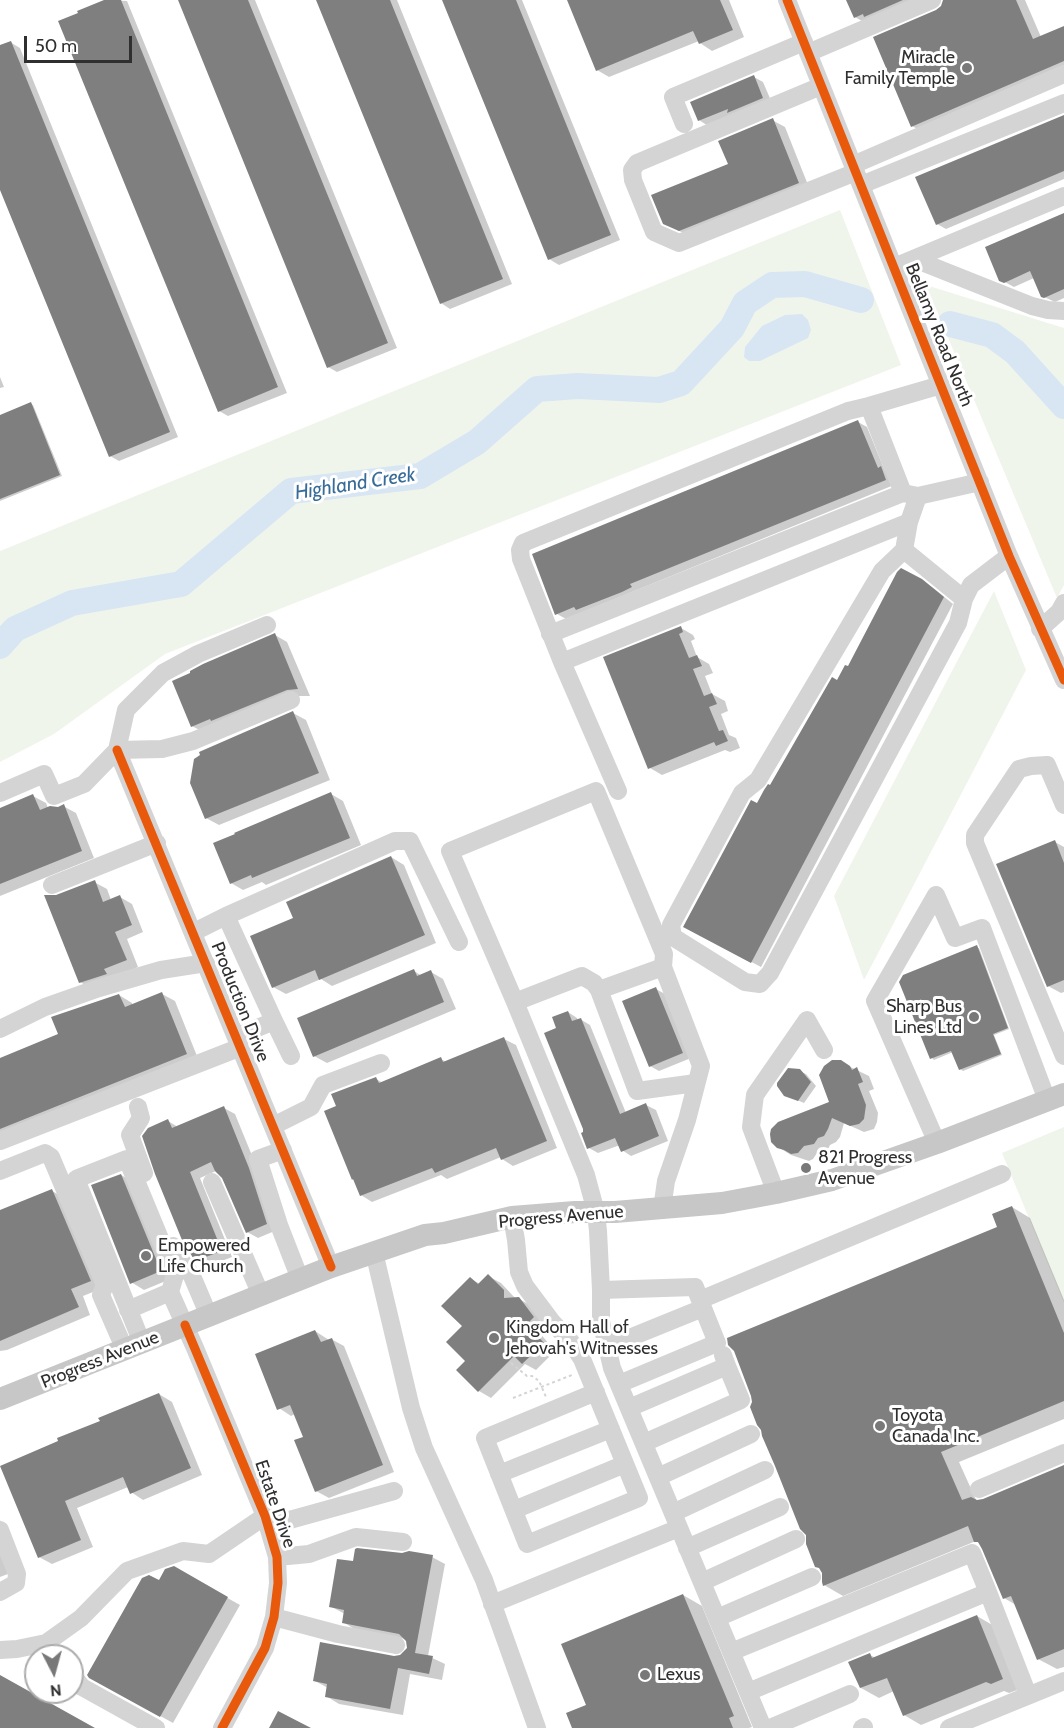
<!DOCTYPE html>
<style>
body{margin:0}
#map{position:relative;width:1064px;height:1728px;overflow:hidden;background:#fff;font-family:Cabin,sans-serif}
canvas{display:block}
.north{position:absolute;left:24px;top:1644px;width:60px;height:60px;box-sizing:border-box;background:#fff;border:2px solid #acacac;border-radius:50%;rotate:174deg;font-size:16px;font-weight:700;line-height:24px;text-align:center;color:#2f2f2f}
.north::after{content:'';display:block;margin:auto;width:21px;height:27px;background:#787878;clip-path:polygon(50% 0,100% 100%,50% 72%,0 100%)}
.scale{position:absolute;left:24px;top:36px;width:108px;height:27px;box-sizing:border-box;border:3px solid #2f2f2f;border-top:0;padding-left:8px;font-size:18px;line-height:21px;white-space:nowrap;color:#2f2f2f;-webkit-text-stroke:4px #fff;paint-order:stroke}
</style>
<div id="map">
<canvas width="1064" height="1728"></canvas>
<div class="north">N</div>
<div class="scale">50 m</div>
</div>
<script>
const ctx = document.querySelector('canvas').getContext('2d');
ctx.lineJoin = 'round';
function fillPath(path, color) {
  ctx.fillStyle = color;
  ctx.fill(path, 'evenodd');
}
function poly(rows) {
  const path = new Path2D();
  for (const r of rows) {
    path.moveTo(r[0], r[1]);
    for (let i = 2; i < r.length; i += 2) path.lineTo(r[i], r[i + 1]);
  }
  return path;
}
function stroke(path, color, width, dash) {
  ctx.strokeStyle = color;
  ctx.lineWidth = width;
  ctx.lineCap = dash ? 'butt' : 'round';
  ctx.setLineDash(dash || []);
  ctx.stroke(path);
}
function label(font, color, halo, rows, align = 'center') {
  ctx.font = font + ' Cabin,sans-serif';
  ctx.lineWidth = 6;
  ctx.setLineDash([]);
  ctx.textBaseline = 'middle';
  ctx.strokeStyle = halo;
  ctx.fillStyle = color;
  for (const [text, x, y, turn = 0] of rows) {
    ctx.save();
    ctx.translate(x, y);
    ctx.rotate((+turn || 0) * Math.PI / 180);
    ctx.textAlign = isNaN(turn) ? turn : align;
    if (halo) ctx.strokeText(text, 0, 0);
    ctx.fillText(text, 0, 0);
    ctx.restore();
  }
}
fillPath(poly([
 [840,210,901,365,165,654,54,734,0,762,0,551],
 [926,285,1064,328,1064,585,1057,598],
 [994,591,1026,670,864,980,834,896],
 [1064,1127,1064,1303,1002,1153]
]), '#f0f5ec');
fillPath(poly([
 [802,314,808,320,811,330,808,338,760,361,749,361,744,357,745,347,762,326,785,315]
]), '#d8e6f4');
fillPath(poly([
 [108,0,127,1,287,393,228,416,219,411],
 [179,0,255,0,397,348,337,372,328,367],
 [318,0,397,0,512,284,450,309,441,303],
 [444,0,522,0,620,240,559,265,549,259],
 [568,0,729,0,744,37,712,51,700,43,699,41,609,77,597,70],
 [848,0,932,0,867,24,855,17],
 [951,0,1025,0,1041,37,1064,28,1064,73,925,133,912,126],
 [10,42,20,48,178,437,119,461,110,456,0,186,0,47],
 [754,77,763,82,772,103,708,126,699,120],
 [1064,117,1064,179,946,229,937,224],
 [772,120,785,127,810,190,693,237,677,230,730,165],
 [1064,215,1064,298,1055,302,1042,296,1034,278,1014,287,1001,280],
 [0,377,4,387,0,388],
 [30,404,33,405,62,476,0,501,0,416],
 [858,422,867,427,885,471,894,485,566,619,557,614],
 [901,570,932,587,953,604,761,967,694,932,758,804,838,682,848,668],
 [681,628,693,635,695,639,691,641,697,657,709,664,713,673,705,676,712,694,725,701,728,711,721,714,729,735,736,738,740,748,730,752,725,750,662,775,650,768,605,658],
 [275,635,287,642,310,696,300,696,224,728,205,733,192,726,192,673],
 [293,713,306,720,330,780,219,825,206,818],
 [331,794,343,801,361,845,266,885,262,882,243,890,231,883,237,835],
 [33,796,46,803,48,808,58,808,63,806,76,813,94,858,0,896,0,809],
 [1055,842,1064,847,1064,992,1061,993,1048,986],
 [391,857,404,865,436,943,332,986,321,979,286,994,273,987,295,919],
 [94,882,107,889,111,900,120,897,132,904,143,932,127,939,138,967,93,989,80,982,56,897],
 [976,947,979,948,1009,1029,994,1035,1002,1055,963,1071,960,1069,953,1052,934,1060,932,1058,901,982],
 [414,971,422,976,431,972,443,979,456,1009,327,1063,314,1056],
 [656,989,665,994,691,1058,659,1071,650,1066],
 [162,994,175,1001,199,1061,0,1141,0,1059,60,1035,119,995,132,1003,133,1006],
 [568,1012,577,1018,578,1020,580,1019,590,1025,626,1113,646,1105,656,1110,668,1141,631,1156,622,1150,620,1145,598,1153,589,1148,558,1028],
 [504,1039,516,1045,557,1148,513,1166,502,1159,501,1157,447,1179,441,1175,372,1202,361,1195,338,1107,376,1079,383,1083,441,1059,446,1062],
 [838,1061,869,1076,874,1089,869,1091,878,1113,877,1122,874,1129,864,1132,844,1123,840,1137,836,1142,830,1145,827,1151,817,1153,813,1159,809,1161,791,1155,778,1147,831,1102],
 [799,1071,806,1074,816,1086,804,1103,792,1098],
 [224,1108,235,1114,260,1175,277,1230,258,1238,247,1232,224,1177,216,1171,200,1178,232,1257,207,1267,197,1260,168,1121,178,1127],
 [121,1175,133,1182,173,1278,144,1290,131,1282],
 [52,1191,65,1198,103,1288,83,1296,90,1315,7,1350,0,1351,0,1212],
 [1012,1207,1030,1218,1064,1300,1064,1419,959,1462,977,1502,1064,1467,1064,1667,1057,1669,1038,1659,1016,1605,1004,1598,982,1545,976,1541,843,1596,824,1585,999,1228],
 [488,1276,501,1283,516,1299,519,1299,532,1306,546,1325,539,1332,555,1351,536,1370,525,1364,491,1398,479,1391,467,1361,464,1326,471,1279,480,1284],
 [315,1331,329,1340,331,1339,344,1346,394,1472,329,1498,316,1491,305,1437,295,1414,291,1416,279,1408],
 [159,1394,172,1402,202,1475,143,1500,131,1492,128,1487,77,1508,93,1547,52,1564,39,1557,101,1422],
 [0,1520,4,1530,13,1572,0,1577],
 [432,1557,445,1564,428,1656,445,1664,442,1680,410,1674,403,1715,339,1704,326,1696,328,1688,315,1681,400,1657,409,1647,406,1639,356,1630,343,1622,345,1614,330,1606,354,1563],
 [174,1568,240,1605,173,1723,104,1685,159,1582],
 [683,1595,702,1606,752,1727,749,1728,574,1728,588,1706],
 [977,1616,994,1626,1020,1689,1009,1693,1004,1691,921,1725,904,1715,894,1691,879,1698,861,1688,850,1663,870,1655,876,1658]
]), '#0003');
stroke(poly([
 [950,324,992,335,1015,352,1064,406],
 [0,646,15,629,72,603,181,584,291,491,420,476,477,442,537,389,578,386,659,390,681,383,732,328,745,303,772,285,805,284,861,300]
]), '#d8e6f4', 26);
fillPath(poly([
 [104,0,121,0,278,387,218,412,58,21,78,13,77,11],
 [178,0,248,0,388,343,327,368],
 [316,0,390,0,503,279,440,304],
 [442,0,516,0,611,235,548,260],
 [567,0,720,0,733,30,699,44,693,31,596,71],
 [846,0,903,0,864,17,863,14,854,18],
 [943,0,1016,0,1033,39,1064,26,1064,61,911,127,873,37,936,10,941,6],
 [11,41,170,432,109,457,0,190,0,45],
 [754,75,763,98,727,113,728,109,698,121,690,102],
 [1064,115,1064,171,936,225,915,177],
 [773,118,799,183,679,231,663,224,651,195,728,164,718,141],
 [1064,213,1064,289,1044,298,1041,297,1030,271,1004,283,999,281,985,247],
 [31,402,60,475,0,499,0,415],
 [858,420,878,468,881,466,886,480,630,584,632,587,622,592,576,610,574,607,555,615,532,554],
 [901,568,922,579,944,597,751,963,683,927,751,800,757,803,764,790,768,784,770,785,832,677,837,680,845,665,848,666,897,572],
 [681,626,683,632,679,634,689,658,697,655,702,666,693,669,704,696,712,693,717,704,709,707,719,731,723,730,728,741,716,746,714,742,648,769,603,657],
 [275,633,298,689,287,690,211,721,210,719,191,727,172,681,190,673,190,671,203,664],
 [293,711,319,773,205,819,190,783,194,759,200,755,199,752],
 [331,792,350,838,252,878,251,875,230,884,213,843,235,834,234,833],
 [33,794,40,810,50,806,58,807,64,804,82,851,0,884,0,808],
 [1055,840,1064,863,1064,980,1047,987,996,864],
 [391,856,425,935,319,980,315,970,272,988,250,936,293,918,286,902],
 [95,880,103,902,120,895,132,925,115,932,127,960,104,969,107,974,79,983,44,895,56,895],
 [977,945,1008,1028,993,1034,1001,1054,959,1070,951,1051,930,1059,899,982,903,975],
 [414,969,417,976,431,970,444,1002,313,1057,297,1018],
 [656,987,683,1053,649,1067,622,1001],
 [162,992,187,1054,0,1129,0,1058,58,1034,51,1017,119,994,125,1007],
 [568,1011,572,1021,581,1018,620,1114,646,1103,659,1136,621,1152,615,1138,587,1149,581,1133,583,1132,583,1129,544,1033,556,1028,552,1017],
 [504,1037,547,1141,501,1160,496,1148,435,1173,432,1168,360,1196,353,1179,352,1180,324,1111,336,1106,331,1094,376,1077,379,1083,441,1057,443,1062],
 [832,1060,841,1060,850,1066,852,1070,857,1067,863,1082,858,1084,866,1105,864,1119,859,1124,850,1126,832,1118,828,1129,824,1136,818,1138,814,1144,804,1146,798,1153,791,1154,784,1150,777,1148,771,1142,770,1134,771,1129,778,1122,829,1102,819,1075,824,1066],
 [788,1068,800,1069,811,1082,798,1101,784,1096,777,1086,777,1083],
 [224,1106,249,1168,267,1224,246,1233,222,1178,215,1171,211,1162,190,1172,222,1251,195,1261,182,1240,155,1174,142,1136,148,1128,168,1119,172,1128],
 [121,1174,161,1271,130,1284,91,1185],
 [52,1189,91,1281,71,1289,79,1307,0,1341,0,1210],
 [1012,1206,1064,1333,1064,1401,941,1452,962,1500,971,1497,977,1500,983,1499,1064,1465,1064,1649,1037,1660,1011,1596,1003,1599,982,1549,978,1542,974,1542,968,1526,823,1586,822,1582,822,1573,819,1568,815,1567,806,1544,806,1535,800,1529,775,1466,762,1436,761,1430,757,1425,750,1407,752,1402,751,1396,734,1351,728,1345,727,1338,997,1227,992,1214],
 [488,1274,504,1290,504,1298,519,1297,534,1317,527,1324,544,1343,522,1364,514,1356,478,1392,456,1370,465,1361,446,1342,462,1326,441,1306,470,1277,478,1284],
 [315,1330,321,1342,332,1338,383,1465,315,1492,294,1440,303,1437,290,1405,277,1410,255,1354],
 [159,1393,191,1468,130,1494,123,1477,65,1501,81,1540,38,1558,0,1466,58,1441,57,1438,100,1421,98,1418],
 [357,1548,402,1553,409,1551,433,1555,415,1653,433,1656,429,1674,398,1668,390,1709,325,1697,327,1684,313,1681,320,1642,394,1656,400,1655,407,1648,406,1641,399,1634,342,1623,344,1610,329,1607,337,1559,353,1561,355,1549],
 [174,1566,228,1597,160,1717,89,1678,87,1675,142,1578,149,1575,159,1580,165,1569],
 [683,1594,734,1716,729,1718,733,1728,572,1728,566,1713,586,1705,561,1644],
 [977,1615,1003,1679,991,1684,986,1682,903,1716,887,1678,860,1688,848,1662,870,1653,872,1658],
 [0,1675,95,1728,0,1728],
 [278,1711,311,1728,269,1728]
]), '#7f7f7f');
stroke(poly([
 [511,1363,527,1376,532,1376,539,1381,546,1397],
 [513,1398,572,1375]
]), '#d4d4d4', 2, [3, 3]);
stroke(poly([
 [787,0,1009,556,1064,680],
 [808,53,932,0],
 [821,86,637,163,632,170,633,180,654,232,679,243,856,172],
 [684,124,673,97,804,42],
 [853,165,1064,74],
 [861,185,1064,103],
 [914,259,1032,306,1048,310,1064,311],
 [894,267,1064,196],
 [941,385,869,406,903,493,918,496,980,482],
 [918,496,909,522,904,550,882,571,758,780,742,793,671,925,673,937,745,982,760,984,770,973,958,623,964,599,971,585,1009,556],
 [904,550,964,599],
 [1040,629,1059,612,1064,603],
 [550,634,903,493],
 [562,662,909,522],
 [117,750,331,1267],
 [117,750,162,749,193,741,291,700],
 [618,791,562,662,521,559,520,550,523,543,848,411,869,406],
 [0,793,44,774,54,796,84,784,117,750,126,710,163,673,198,654,267,625],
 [1064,805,1047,765,1031,766,1019,769,975,835,975,843,1064,1056],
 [52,885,157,843],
 [194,932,226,916],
 [663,967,664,954,596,791,450,851,515,1002,586,1175,596,1212,598,1231,601,1290,601,1321,612,1368,763,1728],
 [515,1002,582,976,594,983,599,990],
 [274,1021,291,1056],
 [0,1029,45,1007,99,988,161,970,206,963],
 [236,1037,274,1021,226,916,395,841,410,841,459,942],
 [138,1107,141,1118,130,1135,144,1173],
 [273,1126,311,1107,323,1085,381,1063],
 [0,1141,241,1047],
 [937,1143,875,1001,936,895,955,938,982,928,1047,1100],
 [283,1150,258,1159,279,1225,300,1279],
 [0,1171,45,1153,51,1157,105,1285,101,1295,125,1350],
 [212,1182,261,1295],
 [776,1193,751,1127,755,1095,807,1020,824,1050],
 [662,1209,666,1181,687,1120,701,1066,663,967,599,990,637,1091,696,1083],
 [512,1217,516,1240,519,1272,525,1286,552,1322,571,1342,582,1359,639,1498,527,1544,485,1438,596,1392],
 [173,1246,175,1252,192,1276,209,1316],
 [374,1252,411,1408,424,1448,484,1580,537,1728],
 [601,1290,695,1287,703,1308,607,1347],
 [700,1300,1002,1174],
 [128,1310,170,1292],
 [142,1343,76,1179,127,1159,175,1275,170,1292,195,1348,265,1516,277,1557,278,1583,274,1617,265,1648,222,1728],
 [619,1384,717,1343,703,1308],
 [629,1408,727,1366,723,1355],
 [644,1443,741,1400,727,1366],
 [499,1474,611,1429],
 [658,1477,751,1434],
 [979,1489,1064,1453],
 [514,1510,625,1464],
 [673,1513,765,1470],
 [268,1526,394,1491],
 [0,1530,17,1574,16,1583,0,1592],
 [687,1548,780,1507],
 [277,1557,309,1554,356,1537,403,1542],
 [702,1582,796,1539],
 [988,1592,1028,1695],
 [492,1604,679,1528],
 [274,1617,338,1634,396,1645],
 [717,1618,812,1577],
 [0,1650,17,1649,46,1643,81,1618,127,1571,183,1551,209,1554,265,1516],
 [731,1652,972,1553,988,1592,748,1692],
 [72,1675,82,1687,156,1728],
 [770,1728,850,1694],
 [862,1728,864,1727],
 [949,1728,1064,1681]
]), '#d4d4d4', 18);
stroke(poly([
 [0,1399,331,1267,425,1235,444,1233,512,1217,575,1212,615,1212,722,1203,776,1193,832,1180,937,1143,1064,1094]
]), '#c7c7c7', 22);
stroke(poly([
 [787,0,1009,556,1064,680],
 [117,750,331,1267],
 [185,1325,265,1516,277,1557,278,1583,274,1617,265,1648,222,1728]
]), '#e8590c', 9);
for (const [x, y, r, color] of [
 [967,68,6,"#787878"],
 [974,1017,6,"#787878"],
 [806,1168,6,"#787878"],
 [146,1256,6,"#787878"],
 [494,1338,6,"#787878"],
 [880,1426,6,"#787878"],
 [645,1675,6,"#787878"]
]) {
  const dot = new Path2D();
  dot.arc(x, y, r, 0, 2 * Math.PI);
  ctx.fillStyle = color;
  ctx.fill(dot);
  stroke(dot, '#fff', 2);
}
label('18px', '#2f2f2f', '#fff', [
 ["Miracle",955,58,"right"],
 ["Family Temple",955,79,"right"],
 ["Sharp Bus",962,1007,"right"],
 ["Lines Ltd",962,1028,"right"],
 ["821 Progress",818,1158],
 ["Avenue",818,1179],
 ["Empowered",158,1246],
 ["Life Church",158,1267],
 ["Kingdom Hall of",506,1328],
 ["Jehovah's Witnesses",506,1349],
 ["Toyota",892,1416],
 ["Canada Inc.",892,1437],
 ["Lexus",657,1675]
], 'left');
label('18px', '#2f2f2f', '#fff', [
 ["Bellamy Road North",939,335,68],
 ["Production Drive",240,1002,68],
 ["Progress Avenue",561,1217,-5],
 ["Progress Avenue",100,1360,-22],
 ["Estate Drive",275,1504,71]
]);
label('italic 20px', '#376b98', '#fff', [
 ["Highland Creek",355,484,-9]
]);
</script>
